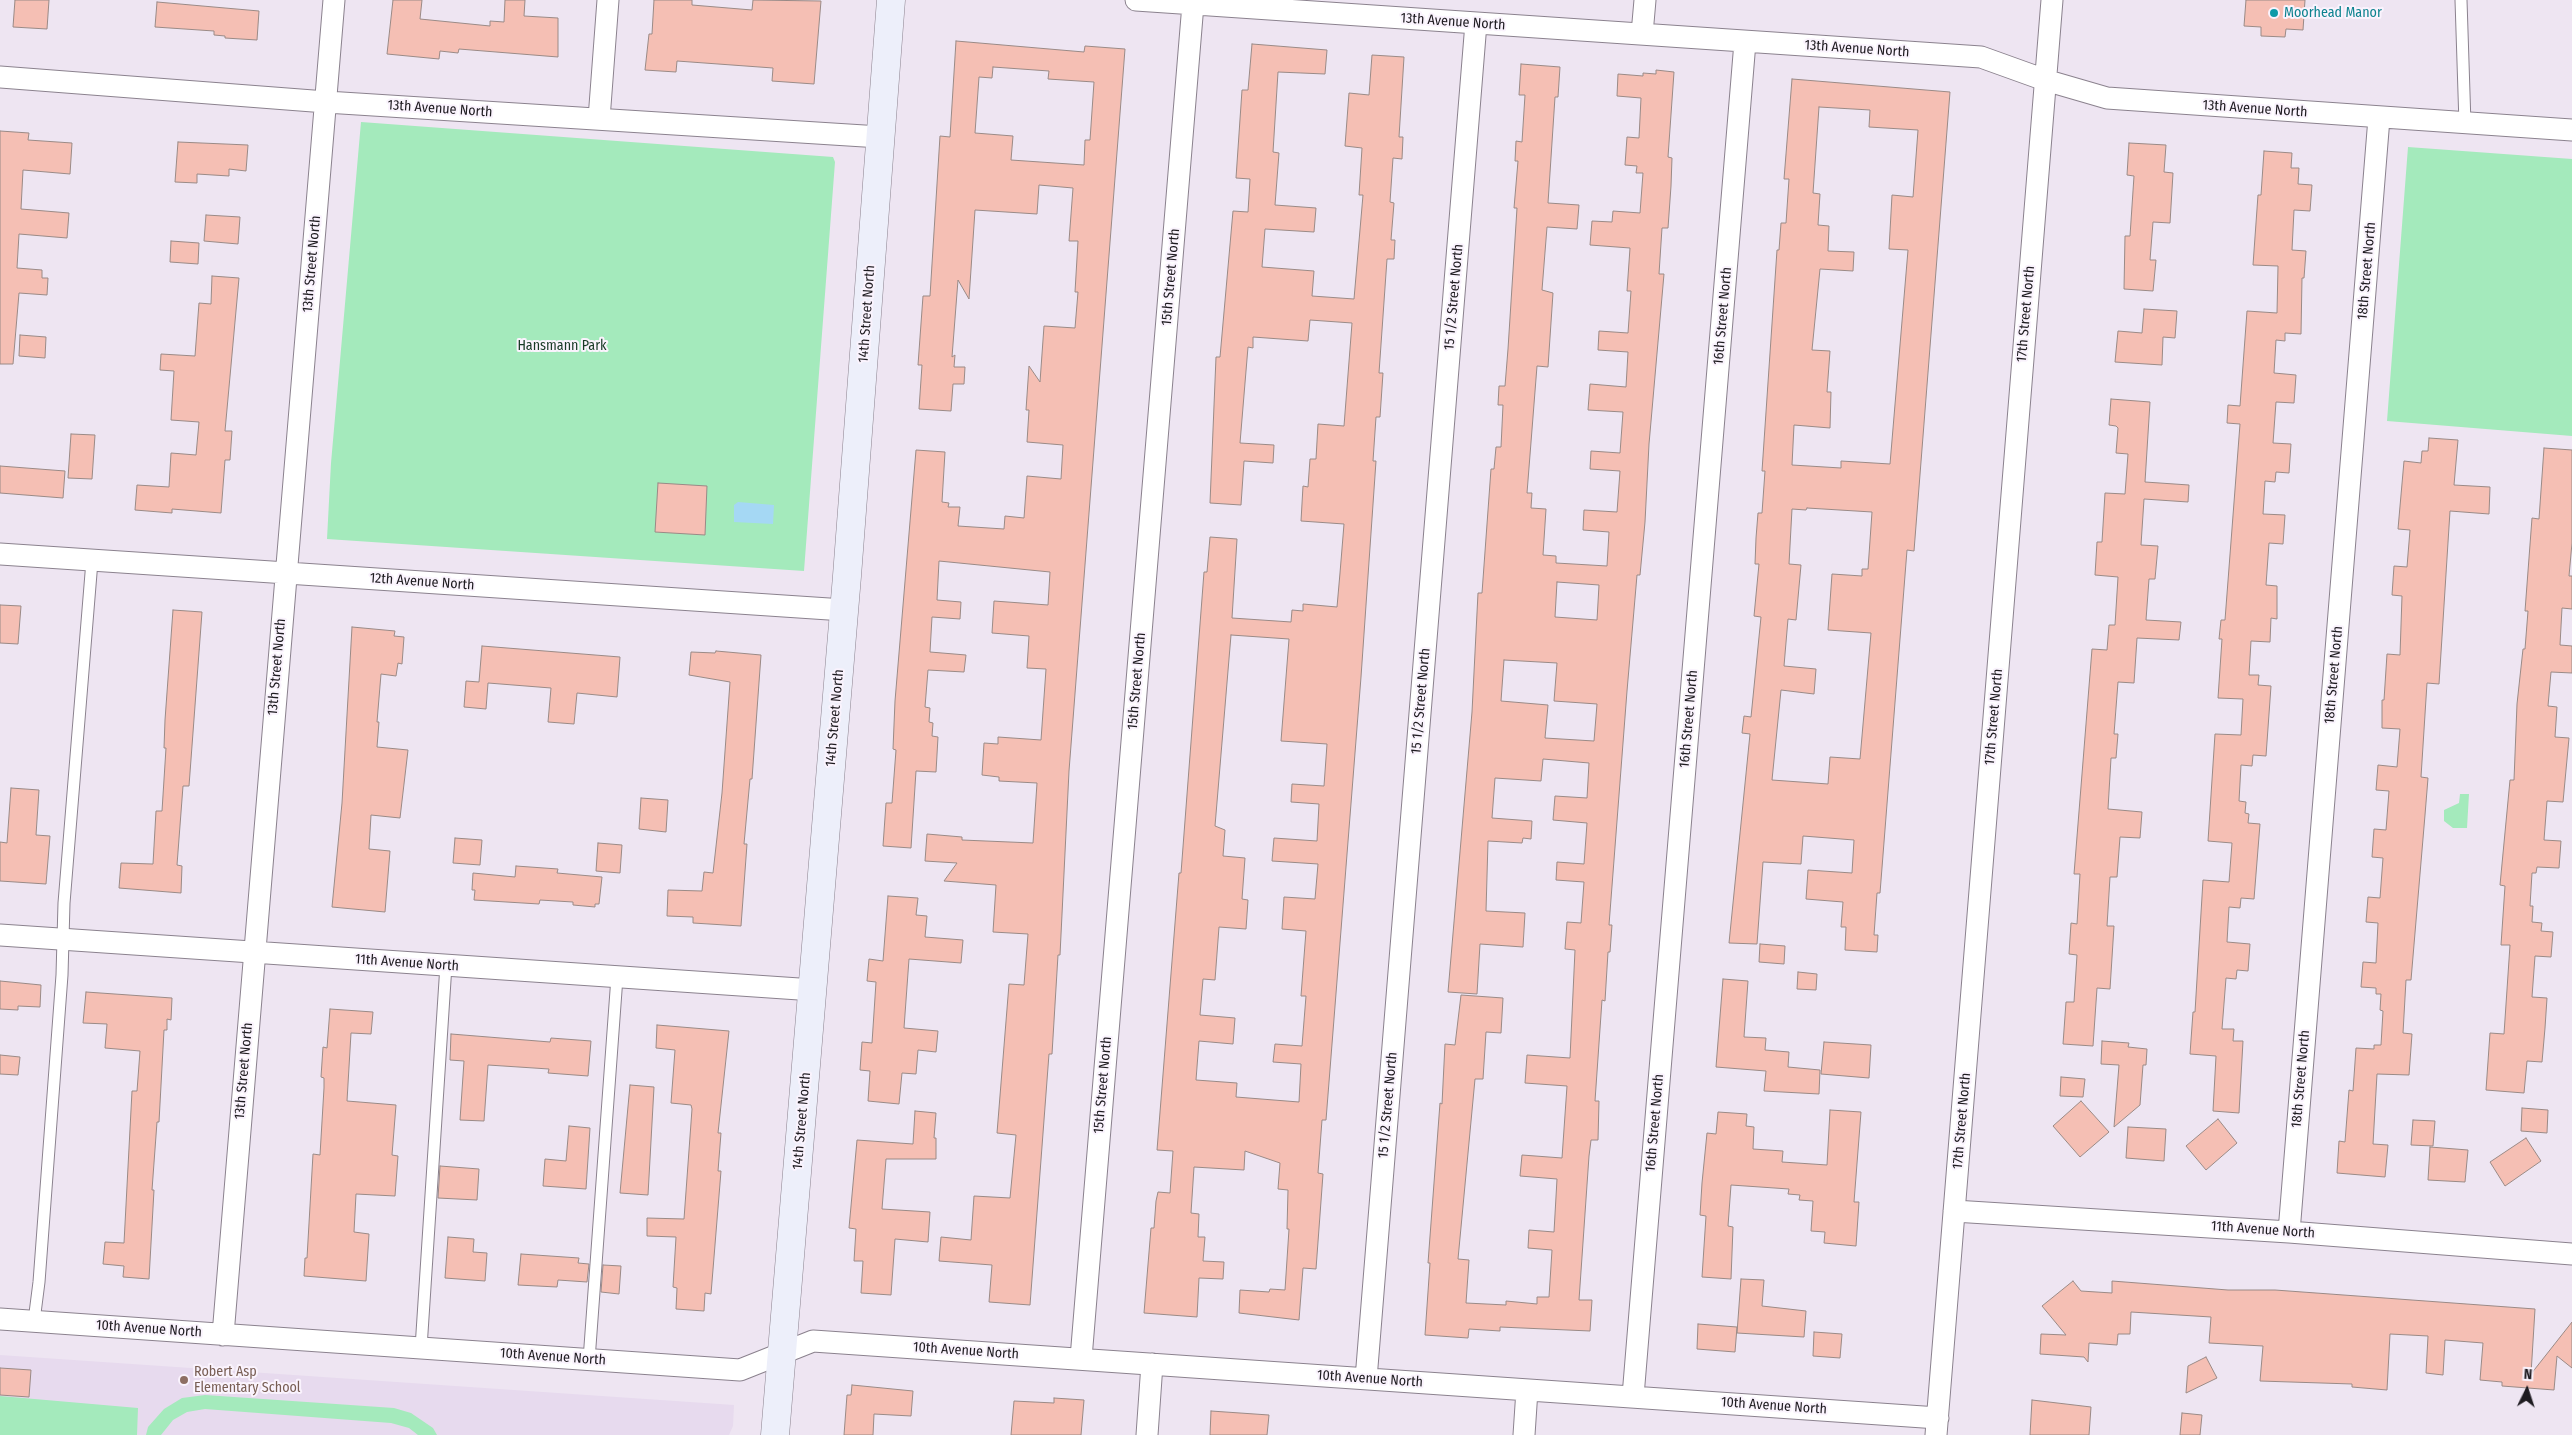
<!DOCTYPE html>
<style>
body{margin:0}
#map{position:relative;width:2572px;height:1435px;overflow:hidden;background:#eee5f2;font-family:"Fira Sans Condensed",sans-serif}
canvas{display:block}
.north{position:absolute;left:2502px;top:1365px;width:50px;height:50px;-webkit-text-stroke:4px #faf3fd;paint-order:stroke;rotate:4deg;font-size:14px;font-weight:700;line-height:20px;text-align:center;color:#1e1b20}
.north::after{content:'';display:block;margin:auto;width:18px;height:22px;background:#1e1b20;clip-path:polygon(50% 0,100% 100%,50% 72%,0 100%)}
</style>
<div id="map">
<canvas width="2572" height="1435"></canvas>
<div class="north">N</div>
</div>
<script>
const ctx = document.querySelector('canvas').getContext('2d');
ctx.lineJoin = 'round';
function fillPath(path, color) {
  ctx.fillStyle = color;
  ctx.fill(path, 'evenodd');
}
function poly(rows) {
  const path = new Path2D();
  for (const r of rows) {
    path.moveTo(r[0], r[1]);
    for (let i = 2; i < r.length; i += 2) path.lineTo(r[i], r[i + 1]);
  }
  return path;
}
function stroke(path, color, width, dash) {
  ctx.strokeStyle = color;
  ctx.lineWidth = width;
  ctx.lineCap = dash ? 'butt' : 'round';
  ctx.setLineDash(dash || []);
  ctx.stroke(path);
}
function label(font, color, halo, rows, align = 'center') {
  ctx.font = font + ' "Fira Sans Condensed",sans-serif';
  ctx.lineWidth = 4;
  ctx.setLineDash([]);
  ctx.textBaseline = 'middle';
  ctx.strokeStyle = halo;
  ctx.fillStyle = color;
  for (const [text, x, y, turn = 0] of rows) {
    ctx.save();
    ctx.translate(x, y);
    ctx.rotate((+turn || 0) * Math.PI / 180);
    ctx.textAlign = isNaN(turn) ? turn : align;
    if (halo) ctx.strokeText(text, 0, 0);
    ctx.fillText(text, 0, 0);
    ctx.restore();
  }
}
fillPath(poly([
 [0,1355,734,1405,733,1426,729,1435,0,1435]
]), '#e7daee');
fillPath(poly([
 [361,122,833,157,835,162,804,571,327,539,331,463],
 [2408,147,2572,159,2572,436,2387,421],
 [2460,794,2469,794,2467,828,2453,828,2444,821,2444,810,2459,803],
 [205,1395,394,1408,411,1413,433,1428,437,1435,418,1435,409,1428,391,1423,205,1409,187,1412,173,1420,161,1435,146,1435,148,1427,164,1409,182,1398],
 [0,1396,138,1408,137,1435,0,1435]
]), '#a4eabc');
fillPath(poly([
 [738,502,774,505,773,524,734,522,734,505]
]), '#a5d8f4');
const building = poly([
 [15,0,49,0,47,29,13,27,15,0],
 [393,0,422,0,420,19,490,26,490,21,504,22,505,0,525,0,524,16,558,18,558,57,459,49,458,53,440,51,439,59,387,54,393,0],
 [654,0,692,0,692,5,752,10,753,0,821,1,814,84,772,81,773,68,677,61,676,72,645,70,649,34,652,34,654,0],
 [2246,0,2305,0,2303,30,2286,29,2285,37,2261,36,2261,27,2244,26,2246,0],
 [157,2,259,11,257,40,225,38,225,36,214,35,214,31,155,27,157,2],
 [956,41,1084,52,1085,46,1125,49,1069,771,1060,955,1058,955,1052,1054,1049,1054,1030,1305,989,1302,992,1265,939,1261,941,1237,971,1240,974,1196,1010,1198,1016,1135,997,1133,1009,984,1024,985,1028,934,993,932,996,885,944,881,957,863,925,861,927,834,962,837,962,840,1033,843,1037,783,999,781,999,777,982,775,984,743,998,744,998,737,1041,740,1046,669,1027,668,1029,636,992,633,994,601,1048,605,1050,572,939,561,937,600,961,602,960,619,932,617,930,652,966,655,964,672,928,670,925,707,930,708,929,722,933,723,932,736,938,737,936,772,916,771,911,848,883,846,886,803,892,803,896,750,893,749,895,701,916,450,945,452,942,502,949,503,948,507,960,507,958,526,1004,529,1005,516,1024,518,1027,476,1061,479,1063,445,1027,442,1029,410,1026,410,1029,366,1040,382,1044,326,1075,328,1078,292,1075,292,1078,241,1069,241,1073,188,1039,185,1037,214,975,210,969,299,958,280,952,357,955,355,954,367,965,367,964,384,953,384,951,411,919,409,922,365,918,365,923,296,930,296,940,136,950,137,956,41],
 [993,67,1049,71,1048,79,1094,82,1090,140,1085,140,1084,165,1011,160,1013,136,975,133,979,77,992,78,993,67],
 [1252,44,1327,50,1325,74,1278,72,1273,152,1279,153,1275,205,1316,208,1314,232,1265,229,1262,267,1314,271,1312,296,1354,299,1363,195,1359,195,1362,148,1345,146,1349,93,1369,95,1372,55,1404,57,1399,137,1403,137,1402,159,1393,158,1390,202,1394,203,1391,240,1395,240,1394,259,1387,259,1379,373,1383,373,1380,417,1376,417,1373,461,1376,461,1361,677,1326,1120,1322,1120,1318,1173,1323,1174,1316,1269,1303,1268,1299,1320,1239,1313,1240,1290,1269,1292,1270,1289,1285,1290,1289,1229,1287,1229,1288,1190,1278,1189,1280,1163,1245,1151,1244,1170,1194,1167,1191,1213,1199,1214,1198,1237,1205,1237,1203,1261,1224,1262,1223,1279,1199,1278,1197,1317,1144,1313,1151,1228,1154,1228,1156,1201,1158,1192,1170,1193,1173,1151,1157,1150,1179,873,1181,873,1204,572,1207,572,1210,537,1237,539,1232,618,1291,622,1292,610,1303,611,1303,604,1337,607,1340,573,1344,524,1301,521,1303,486,1308,487,1310,459,1316,459,1318,424,1344,426,1352,323,1310,320,1308,341,1253,337,1253,348,1248,347,1240,443,1274,445,1273,463,1244,461,1241,505,1210,503,1216,357,1220,357,1233,211,1248,212,1250,179,1236,178,1242,90,1248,90,1252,44],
 [1231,635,1289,639,1281,741,1327,744,1324,786,1292,784,1291,802,1319,804,1317,841,1274,838,1272,861,1318,864,1315,899,1284,897,1282,929,1306,931,1301,996,1306,996,1302,1046,1275,1044,1273,1062,1301,1064,1299,1102,1236,1097,1237,1083,1196,1080,1199,1041,1233,1044,1235,1018,1200,1015,1203,979,1215,980,1219,927,1246,929,1248,900,1242,899,1245,858,1223,856,1225,830,1215,826,1231,635],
 [1521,64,1560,67,1558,97,1555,97,1548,203,1579,205,1577,229,1547,227,1542,290,1553,293,1548,367,1537,366,1527,493,1532,493,1531,508,1546,509,1543,555,1556,556,1556,563,1607,566,1609,532,1583,530,1584,510,1617,512,1620,471,1590,469,1591,451,1620,453,1623,412,1588,410,1590,384,1626,387,1628,352,1598,350,1599,331,1628,333,1631,291,1627,291,1630,248,1590,245,1592,221,1612,222,1613,211,1640,213,1643,173,1636,173,1637,166,1625,165,1627,137,1639,138,1641,98,1617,96,1618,74,1643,76,1643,73,1656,74,1656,70,1674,72,1668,157,1672,158,1671,186,1668,228,1662,228,1659,274,1664,274,1649,444,1645,522,1640,575,1637,575,1627,691,1609,925,1612,925,1610,952,1608,952,1605,1001,1602,1000,1595,1101,1599,1101,1598,1140,1591,1140,1589,1156,1579,1300,1592,1300,1590,1331,1500,1327,1500,1331,1469,1329,1468,1338,1425,1335,1430,1263,1428,1263,1440,1103,1442,1104,1445,1044,1455,1045,1461,995,1503,998,1501,1033,1486,1032,1483,1079,1475,1079,1458,1259,1469,1260,1466,1303,1506,1305,1506,1301,1537,1304,1537,1297,1549,1297,1552,1250,1528,1248,1529,1230,1554,1232,1557,1179,1520,1176,1522,1155,1562,1158,1567,1086,1525,1083,1527,1055,1570,1058,1575,950,1565,949,1567,922,1581,923,1584,882,1556,880,1557,862,1584,864,1587,823,1553,820,1555,796,1587,798,1589,763,1543,759,1541,781,1495,778,1492,818,1532,821,1531,839,1523,838,1522,843,1488,841,1486,911,1525,913,1523,947,1480,944,1477,994,1448,992,1472,712,1478,593,1482,593,1491,469,1494,469,1496,447,1501,447,1503,405,1498,405,1499,386,1505,386,1508,349,1517,208,1514,208,1518,161,1515,161,1516,141,1522,142,1525,95,1519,95,1521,64],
 [1557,582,1599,585,1597,620,1555,617,1557,582],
 [1504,660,1557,663,1554,701,1597,704,1594,741,1545,738,1548,705,1501,701,1504,660],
 [1792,79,1950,92,1914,551,1907,550,1880,893,1877,893,1874,935,1878,935,1877,952,1845,950,1846,927,1841,927,1843,902,1806,899,1808,870,1852,873,1854,840,1803,836,1801,864,1763,862,1757,944,1729,943,1750,734,1742,733,1744,716,1751,717,1761,617,1754,616,1759,564,1755,564,1756,538,1758,513,1762,513,1765,471,1762,471,1777,250,1779,250,1781,223,1786,223,1789,179,1784,179,1792,79],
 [1819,107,1870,110,1869,127,1918,130,1913,197,1892,195,1889,249,1908,250,1890,464,1841,461,1841,468,1792,465,1794,425,1830,428,1831,392,1827,392,1830,351,1812,350,1820,269,1853,271,1854,252,1828,251,1829,226,1818,225,1820,194,1813,193,1819,107],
 [1807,508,1872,512,1868,569,1862,569,1862,576,1832,574,1828,630,1871,633,1860,759,1830,757,1828,784,1772,780,1781,690,1814,694,1816,669,1784,666,1788,619,1796,620,1801,565,1789,564,1792,509,1806,510,1807,508],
 [0,131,29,133,28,140,72,143,70,174,23,170,21,209,69,213,67,238,19,234,17,268,42,270,42,278,48,278,47,295,19,293,13,364,0,364,0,131],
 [178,142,248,145,246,171,229,169,229,176,197,174,197,183,175,182,178,142],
 [2129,143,2166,145,2164,172,2173,173,2170,223,2153,222,2150,260,2156,260,2153,291,2124,289,2125,236,2130,236,2134,176,2127,175,2129,143],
 [2264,151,2292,153,2291,168,2299,168,2298,184,2312,185,2310,211,2294,210,2292,250,2306,251,2304,278,2302,278,2301,334,2285,333,2285,341,2276,340,2274,373,2296,375,2294,403,2276,402,2273,443,2291,444,2289,473,2276,472,2275,482,2265,481,2263,514,2285,515,2283,544,2269,543,2266,585,2277,586,2277,619,2271,618,2270,642,2251,641,2249,675,2259,675,2258,685,2271,686,2266,756,2253,755,2252,766,2241,765,2239,801,2246,802,2245,813,2249,814,2248,823,2260,824,2254,899,2241,898,2240,908,2229,907,2227,942,2250,944,2248,971,2237,970,2236,979,2226,978,2222,1029,2234,1029,2233,1041,2243,1041,2239,1113,2213,1111,2216,1056,2190,1054,2193,1012,2195,1012,2203,880,2229,882,2232,843,2208,841,2215,734,2241,735,2243,699,2218,698,2222,639,2219,639,2221,620,2225,620,2240,424,2227,423,2228,405,2240,406,2247,311,2277,313,2278,266,2253,265,2258,195,2261,195,2264,151],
 [206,215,240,217,238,244,204,241,206,215],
 [171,241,199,243,198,264,170,262,171,241],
 [212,276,239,278,225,431,232,431,230,460,225,460,221,513,172,509,172,513,135,510,137,485,169,487,171,453,196,455,199,422,171,420,174,371,160,370,161,354,195,356,199,303,211,304,212,276],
 [2144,309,2177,311,2175,338,2163,337,2162,365,2115,362,2118,331,2142,333,2144,309],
 [20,335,46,337,45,358,19,356,20,335],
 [2111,399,2150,402,2145,482,2189,485,2188,502,2144,499,2141,545,2158,546,2155,579,2149,579,2146,620,2181,622,2179,640,2137,638,2134,683,2118,682,2114,734,2118,734,2116,758,2111,758,2108,809,2142,812,2140,838,2120,837,2117,877,2110,877,2107,926,2114,926,2110,989,2097,988,2093,1046,2063,1044,2066,1002,2074,1002,2077,955,2069,954,2071,923,2077,924,2080,874,2074,874,2092,649,2107,650,2109,625,2115,625,2118,577,2095,575,2097,542,2102,542,2105,493,2125,494,2128,454,2116,453,2118,428,2116,426,2109,425,2111,399],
 [71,434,95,435,92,479,68,478,71,434],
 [2429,438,2458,440,2454,485,2490,487,2489,514,2450,511,2439,684,2427,683,2421,777,2428,778,2425,815,2411,980,2406,980,2403,1033,2412,1034,2409,1075,2377,1074,2373,1144,2388,1145,2385,1177,2337,1173,2339,1141,2345,1142,2349,1090,2353,1091,2356,1048,2374,1049,2374,1045,2381,1045,2383,1011,2380,1010,2381,994,2376,994,2376,988,2361,987,2363,962,2376,963,2378,923,2366,922,2368,897,2380,898,2383,858,2372,857,2374,829,2386,830,2389,791,2376,790,2378,765,2397,767,2400,729,2382,728,2382,700,2384,700,2387,654,2400,655,2402,596,2392,595,2394,566,2407,567,2410,530,2398,529,2404,461,2421,463,2422,451,2428,451,2429,438],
 [2544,448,2572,450,2572,543,2569,576,2572,576,2572,609,2562,608,2560,645,2572,646,2572,673,2551,672,2548,706,2557,707,2555,737,2569,738,2563,802,2547,801,2544,840,2561,841,2559,868,2537,867,2536,873,2532,873,2530,906,2533,906,2532,922,2542,923,2541,931,2553,932,2551,957,2535,956,2532,997,2547,998,2545,1028,2542,1062,2527,1061,2524,1093,2486,1090,2490,1033,2504,1034,2510,945,2501,945,2505,886,2500,885,2510,780,2514,780,2517,704,2523,649,2525,649,2528,611,2525,611,2532,518,2539,519,2544,448],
 [0,466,65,471,63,498,0,493,0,466],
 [658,483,707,486,705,535,655,532,658,483],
 [0,605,21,606,18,644,0,643,0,605],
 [173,610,202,612,189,786,183,786,177,865,182,866,181,893,119,888,121,863,153,864,156,811,162,811,166,748,164,748,165,720,173,610],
 [352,627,395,631,394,636,404,637,402,664,398,663,396,676,381,674,377,722,379,722,377,747,408,750,400,818,371,815,369,849,390,851,385,912,332,907,342,803,352,627],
 [482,646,620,657,617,697,577,693,574,724,548,722,551,688,488,683,486,709,464,707,466,681,479,682,482,646],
 [716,651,761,655,752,779,750,779,744,844,747,844,741,926,693,923,693,917,667,916,668,890,702,891,704,872,713,873,722,793,730,682,689,675,691,652,715,653,716,651],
 [11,788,39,790,36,835,50,836,46,884,0,881,0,842,7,843,11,788],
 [641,798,668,800,666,832,639,829,641,798],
 [455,838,482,840,480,865,453,863,455,838],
 [598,843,622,845,620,873,596,871,598,843],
 [516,866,558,869,557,873,602,877,599,904,595,904,595,907,573,905,573,902,540,900,539,904,474,900,475,890,472,890,473,873,515,877,516,866],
 [888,896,918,898,916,915,927,916,925,937,963,940,961,963,909,959,904,1028,938,1031,936,1052,918,1050,916,1074,902,1073,899,1104,868,1101,870,1071,860,1070,862,1042,872,1043,876,982,867,981,869,959,883,961,888,896],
 [1760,944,1785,946,1784,964,1759,962,1760,944],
 [1798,972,1817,974,1816,990,1797,989,1798,972],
 [1723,979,1748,981,1744,1037,1766,1038,1765,1050,1789,1052,1788,1067,1820,1070,1819,1094,1764,1091,1766,1071,1716,1067,1723,979],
 [0,981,41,985,40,1007,18,1006,18,1010,0,1009,0,981],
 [86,992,172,998,171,1020,167,1019,167,1030,164,1030,159,1122,157,1122,152,1190,154,1190,149,1279,123,1277,124,1266,103,1264,105,1242,124,1243,132,1091,137,1091,140,1051,105,1048,107,1024,83,1023,86,992],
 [330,1009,373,1012,371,1034,351,1033,347,1101,396,1105,392,1155,398,1156,395,1196,356,1194,354,1232,369,1234,366,1281,304,1276,305,1258,307,1258,313,1154,320,1155,324,1088,324,1078,321,1077,323,1047,327,1048,330,1009],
 [657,1025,729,1031,718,1133,721,1133,718,1171,721,1171,711,1294,705,1293,704,1311,676,1309,677,1288,673,1287,676,1237,647,1236,647,1218,684,1219,692,1109,691,1105,671,1103,675,1050,656,1048,657,1025],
 [451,1034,550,1042,551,1038,591,1041,588,1076,548,1073,549,1069,488,1065,484,1121,460,1120,464,1061,450,1060,451,1034],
 [2102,1041,2129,1043,2128,1047,2147,1049,2146,1065,2143,1065,2140,1105,2114,1127,2119,1065,2101,1064,2102,1041],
 [1824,1042,1871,1045,1869,1078,1821,1074,1824,1042],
 [0,1055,20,1057,18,1075,0,1074,0,1055],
 [2061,1077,2085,1079,2083,1097,2060,1096,2061,1077],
 [630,1085,654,1087,648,1195,620,1193,630,1085],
 [2081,1101,2109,1132,2080,1157,2053,1126,2081,1101],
 [2522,1108,2548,1110,2547,1133,2521,1131,2522,1108],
 [1830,1110,1861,1112,1854,1202,1859,1202,1856,1246,1824,1243,1825,1232,1811,1231,1813,1201,1799,1200,1800,1195,1788,1194,1789,1189,1731,1185,1728,1226,1733,1227,1731,1279,1702,1277,1706,1216,1700,1215,1702,1183,1707,1133,1716,1134,1718,1112,1747,1114,1746,1126,1754,1127,1753,1149,1783,1151,1782,1162,1827,1165,1830,1110],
 [915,1111,936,1113,934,1138,936,1138,936,1159,886,1159,882,1209,930,1212,928,1242,895,1239,891,1295,861,1293,863,1261,854,1261,856,1229,849,1228,857,1140,913,1144,915,1111],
 [2218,1119,2237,1143,2206,1170,2186,1146,2218,1119],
 [2413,1120,2435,1121,2433,1146,2411,1145,2413,1120],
 [569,1126,590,1128,586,1189,543,1186,545,1159,566,1161,569,1126],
 [2128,1127,2166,1129,2164,1161,2126,1158,2128,1127],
 [2526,1138,2541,1161,2505,1186,2490,1162,2526,1138],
 [2430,1147,2468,1150,2465,1182,2428,1180,2430,1147],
 [440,1166,479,1169,477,1200,438,1198,440,1166],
 [448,1237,474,1239,473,1252,487,1253,485,1281,445,1278,448,1237],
 [521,1254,579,1258,578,1263,589,1264,587,1282,558,1280,557,1287,518,1285,521,1254],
 [603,1265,621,1266,619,1294,601,1292,603,1265],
 [1741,1279,1764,1280,1762,1306,1806,1311,1804,1337,1737,1333,1741,1279],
 [2073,1281,2081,1291,2112,1293,2112,1281,2228,1290,2275,1290,2535,1309,2531,1374,2572,1322,2572,1368,2557,1356,2554,1390,2502,1386,2502,1382,2480,1380,2483,1343,2445,1340,2443,1375,2426,1373,2428,1336,2390,1334,2387,1390,2352,1387,2352,1384,2260,1381,2263,1346,2209,1343,2211,1317,2131,1312,2130,1334,2118,1334,2117,1345,2089,1343,2088,1362,2084,1357,2040,1354,2041,1334,2066,1335,2042,1306,2073,1281],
 [1698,1324,1737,1327,1735,1352,1697,1349,1698,1324],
 [1814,1332,1842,1334,1840,1358,1813,1356,1814,1332],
 [2206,1357,2217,1378,2186,1393,2188,1366,2206,1357],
 [0,1368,31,1370,29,1397,0,1395,0,1368],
 [852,1385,913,1391,911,1416,874,1414,873,1435,844,1435,847,1395,851,1395,852,1385],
 [1054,1398,1084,1400,1081,1435,1011,1435,1014,1401,1054,1403,1054,1398],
 [2032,1400,2091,1407,2089,1435,2030,1435,2032,1400],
 [1211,1411,1269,1415,1267,1435,1210,1435,1211,1411],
 [2182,1413,2202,1415,2200,1435,2180,1435,2182,1413]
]);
fillPath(building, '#f5bfb4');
stroke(building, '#9a8a86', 1);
const lane = poly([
 [2461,0,2465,124],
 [34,1321,39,1282,62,975,64,903,92,561],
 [421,1348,446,965],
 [589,1360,617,977]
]);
const street = poly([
 [1136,0,1981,57,2045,80,2107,98,2572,130],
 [1642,34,1645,0],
 [0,77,326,102,880,137],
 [599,119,608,0],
 [0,554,844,610],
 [0,935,814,990],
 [1954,1211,2289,1232,2572,1254],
 [2289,1232,2379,118],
 [0,1319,740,1370,813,1341,1938,1418],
 [223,1335,334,0],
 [1081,1358,1193,4],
 [1366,1379,1476,23],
 [1633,1396,1745,42],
 [1147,1435,1152,1364],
 [1524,1435,1527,1390],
 [1936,1435,2052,0]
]);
const secondary = poly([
 [775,1435,847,576,891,0]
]);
stroke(lane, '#8b828e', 13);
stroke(street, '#8b828e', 23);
stroke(secondary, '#8b828e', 29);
stroke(lane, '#fff', 11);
stroke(street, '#fff', 21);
stroke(secondary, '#edeffa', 28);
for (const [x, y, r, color] of [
 [2274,13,5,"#0f9aa8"],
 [184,1380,5,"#8d6e63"]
]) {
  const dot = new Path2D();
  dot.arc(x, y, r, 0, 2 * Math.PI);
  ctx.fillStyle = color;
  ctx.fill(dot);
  stroke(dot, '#faf3fd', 2);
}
label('14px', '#0d838f', '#faf3fd', [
 ["Moorhead Manor",2284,13]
], 'left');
label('14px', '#1e1b20', '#faf3fd', [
 ["13th Avenue North",1453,22,4],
 ["13th Avenue North",1857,49,4],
 ["13th Avenue North",440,109,4],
 ["13th Avenue North",2255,109,4],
 ["13th Street North",312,264,-85],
 ["18th Street North",2367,271,-85],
 ["15th Street North",1171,277,-85],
 ["15 1/2 Street North",1454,297,-85],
 ["14th Street North",867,314,-86],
 ["17th Street North",2026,314,-85],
 ["16th Street North",1723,316,-85],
 ["12th Avenue North",422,582,4],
 ["13th Street North",277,667,-85],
 ["18th Street North",2334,675,-85],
 ["15th Street North",1137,681,-85],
 ["15 1/2 Street North",1421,701,-85],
 ["17th Street North",1994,717,-85],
 ["14th Street North",835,718,-85],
 ["16th Street North",1689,719,-85],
 ["11th Avenue North",407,963,4],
 ["13th Street North",244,1071,-85],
 ["18th Street North",2301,1079,-85],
 ["15th Street North",1103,1085,-85],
 ["15 1/2 Street North",1388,1105,-85],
 ["14th Street North",802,1121,-85],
 ["17th Street North",1962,1121,-85],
 ["16th Street North",1655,1123,-85],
 ["11th Avenue North",2263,1230,4],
 ["10th Avenue North",149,1329,4],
 ["10th Avenue North",966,1351,4],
 ["10th Avenue North",553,1357,4],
 ["10th Avenue North",1370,1379,4],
 ["10th Avenue North",1774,1406,4]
]);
label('14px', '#173a25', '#faf3fd', [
 ["Hansmann Park",562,346]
]);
label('14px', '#785e54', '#faf3fd', [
 ["Robert Asp",194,1372],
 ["Elementary School",194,1388]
], 'left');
</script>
